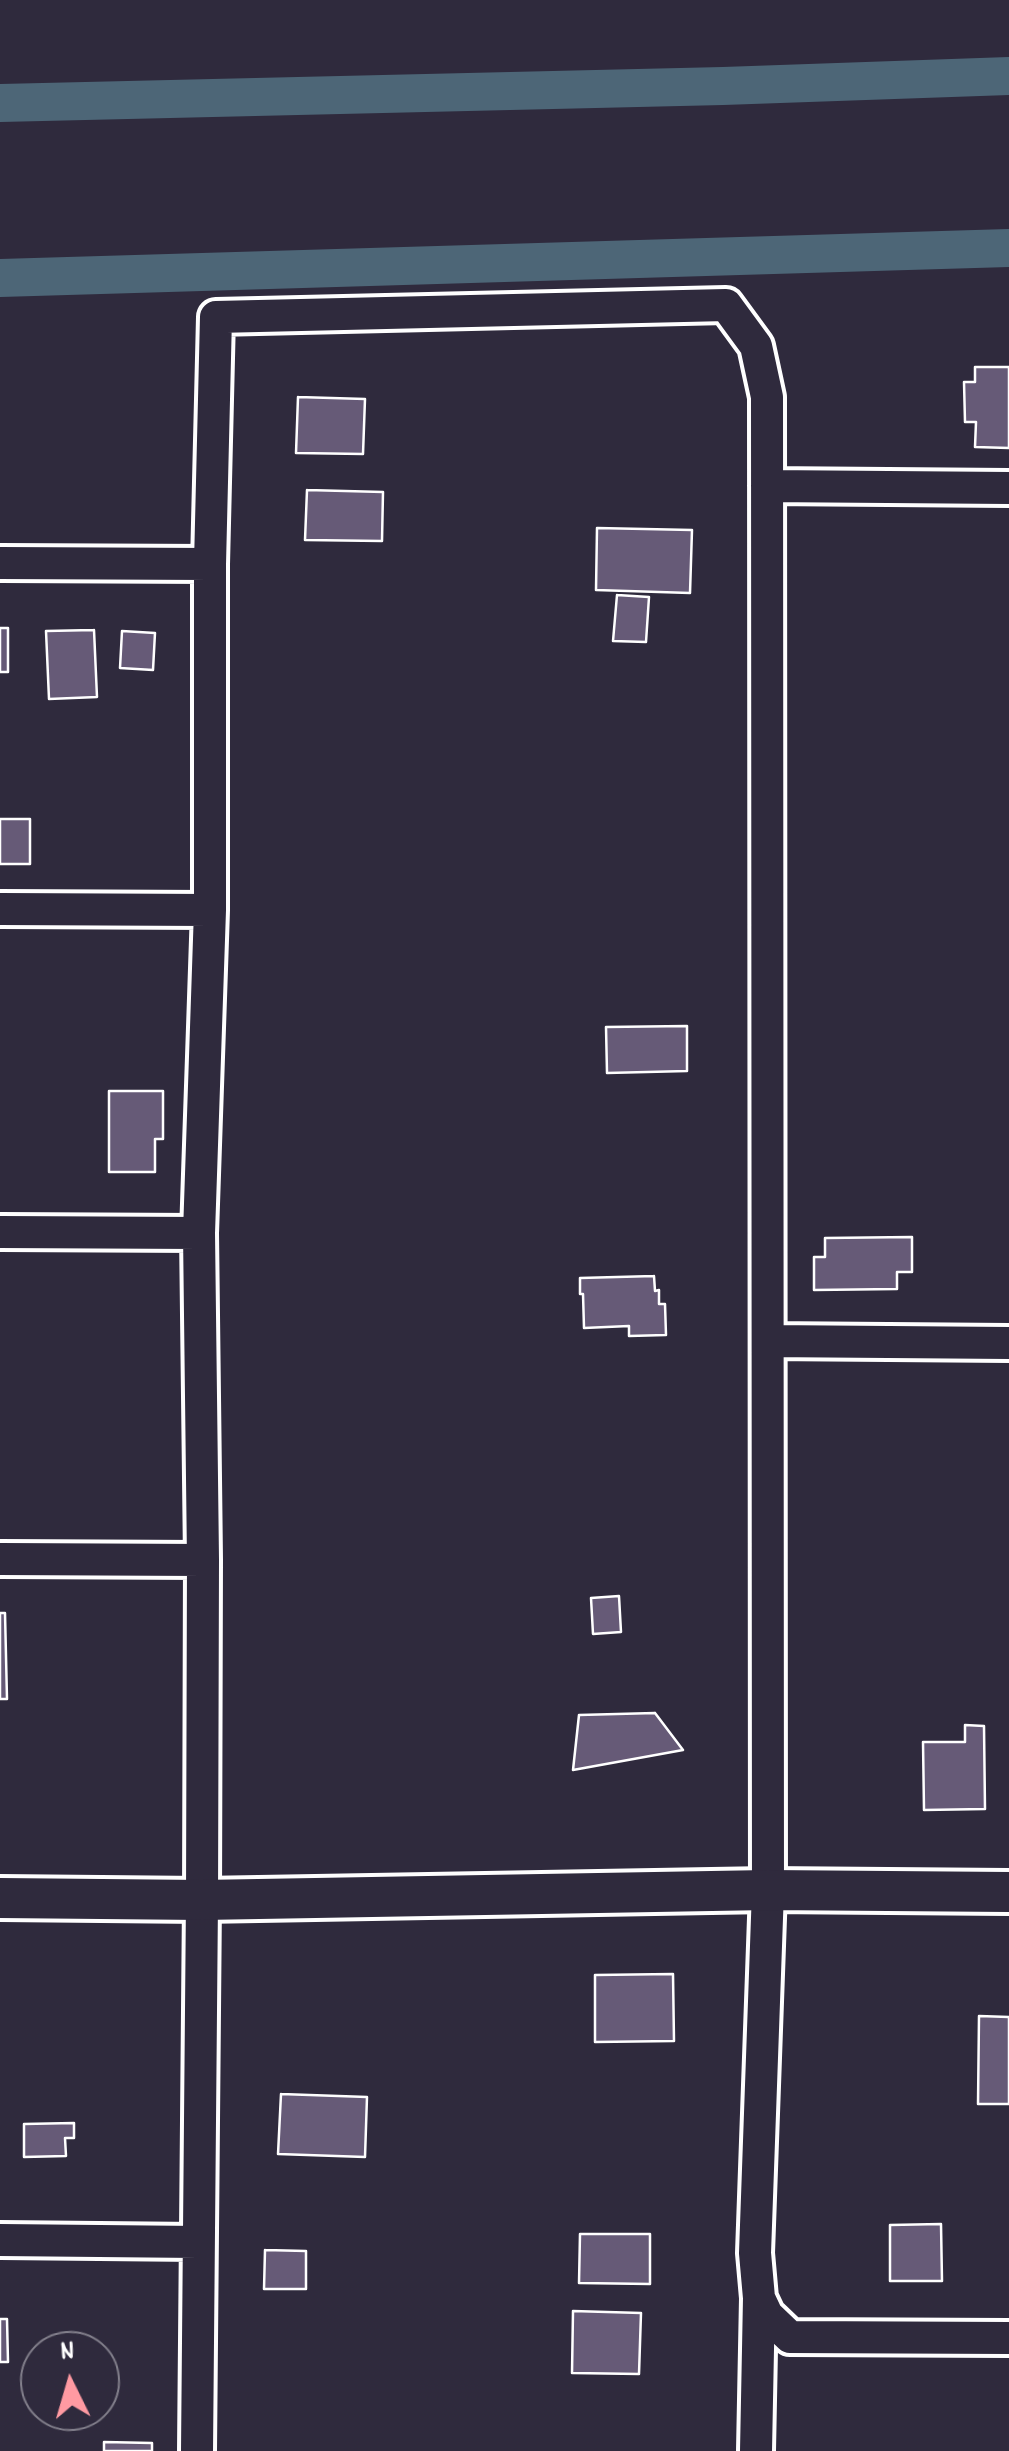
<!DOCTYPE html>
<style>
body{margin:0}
#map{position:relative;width:1009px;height:2451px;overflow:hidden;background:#2f2a3d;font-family:Dekko,sans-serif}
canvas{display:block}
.north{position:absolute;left:20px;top:2331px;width:100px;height:100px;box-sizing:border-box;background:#2f2a3d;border:2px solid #827f8b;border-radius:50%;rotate:355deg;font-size:28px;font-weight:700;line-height:40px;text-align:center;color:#fff}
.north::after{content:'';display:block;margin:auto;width:35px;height:45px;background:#ff9aa2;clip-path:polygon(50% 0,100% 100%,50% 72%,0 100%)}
</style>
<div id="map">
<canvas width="1009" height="2451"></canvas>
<div class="north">N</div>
</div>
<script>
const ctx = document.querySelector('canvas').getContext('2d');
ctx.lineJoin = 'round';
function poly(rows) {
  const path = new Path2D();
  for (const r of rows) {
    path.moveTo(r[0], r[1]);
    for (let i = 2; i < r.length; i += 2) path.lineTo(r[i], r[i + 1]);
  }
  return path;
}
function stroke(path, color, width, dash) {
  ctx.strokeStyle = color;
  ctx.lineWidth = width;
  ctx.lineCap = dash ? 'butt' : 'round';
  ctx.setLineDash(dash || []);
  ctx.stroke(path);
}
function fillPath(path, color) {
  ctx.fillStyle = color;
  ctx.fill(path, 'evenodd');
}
stroke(poly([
 [0,103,723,86,1009,76],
 [0,278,1009,248]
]), '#4d6677', 38);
const building = poly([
 [975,367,1009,367,1009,448,975,447,976,422,965,422,964,382,975,382,975,367],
 [298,397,365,399,363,454,296,453,298,397],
 [307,490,383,492,382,541,305,540,307,490],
 [597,528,692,530,690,593,596,590,597,528],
 [617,595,649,597,646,642,613,641,617,595],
 [0,628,8,628,8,672,0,672,0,628],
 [94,630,97,697,49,699,46,631,94,630],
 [122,631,155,633,153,670,120,668,122,631],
 [0,819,30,819,30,864,0,864,0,819],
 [687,1026,687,1071,607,1073,606,1027,687,1026],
 [109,1091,163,1091,163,1139,155,1139,155,1172,109,1172,109,1091],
 [912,1237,912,1272,897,1272,897,1289,814,1290,814,1257,825,1257,825,1238,912,1237],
 [654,1276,655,1291,659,1290,659,1304,665,1304,666,1335,629,1336,629,1326,584,1328,583,1294,580,1294,580,1278,654,1276],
 [619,1596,621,1632,593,1634,591,1598,619,1596],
 [0,1613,5,1613,7,1699,0,1699,0,1613],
 [655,1713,683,1750,573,1770,579,1715,655,1713],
 [965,1725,984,1726,985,1809,924,1810,923,1742,965,1742,965,1725],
 [673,1974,674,2041,595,2042,595,1975,673,1974],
 [979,2016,1009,2017,1009,2104,978,2104,979,2016],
 [281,2094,367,2097,365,2157,278,2154,281,2094],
 [74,2123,74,2138,65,2138,66,2156,24,2157,24,2124,74,2123],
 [941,2224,942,2281,890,2281,890,2225,941,2224],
 [580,2234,650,2234,650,2284,579,2283,580,2234],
 [265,2250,306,2251,306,2289,264,2289,265,2250],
 [573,2311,641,2313,639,2374,572,2373,573,2311],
 [0,2319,7,2319,8,2362,0,2362,0,2319],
 [104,2442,152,2443,152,2451,104,2451,104,2442]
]);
fillPath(building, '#665a77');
stroke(building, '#fff', 2.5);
const minor = poly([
 [767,486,1009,488],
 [0,563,210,564],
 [0,909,210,910],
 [0,1232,199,1233],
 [768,1341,1009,1343],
 [0,1559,203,1560],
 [0,2240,198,2242],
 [759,2298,767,2315,790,2337,1009,2338],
 [197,2451,202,1900,203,1560,199,1233,210,910,210,564,216,317,726,305,756,346,767,397,768,1890,755,2253,759,2298,756,2451]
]);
const tertiary = poly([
 [0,1898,202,1900,768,1890,1009,1892]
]);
stroke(minor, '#fff', 40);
stroke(tertiary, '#fff', 48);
stroke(minor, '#2f2a3d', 32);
stroke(tertiary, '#2f2a3d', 40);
</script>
